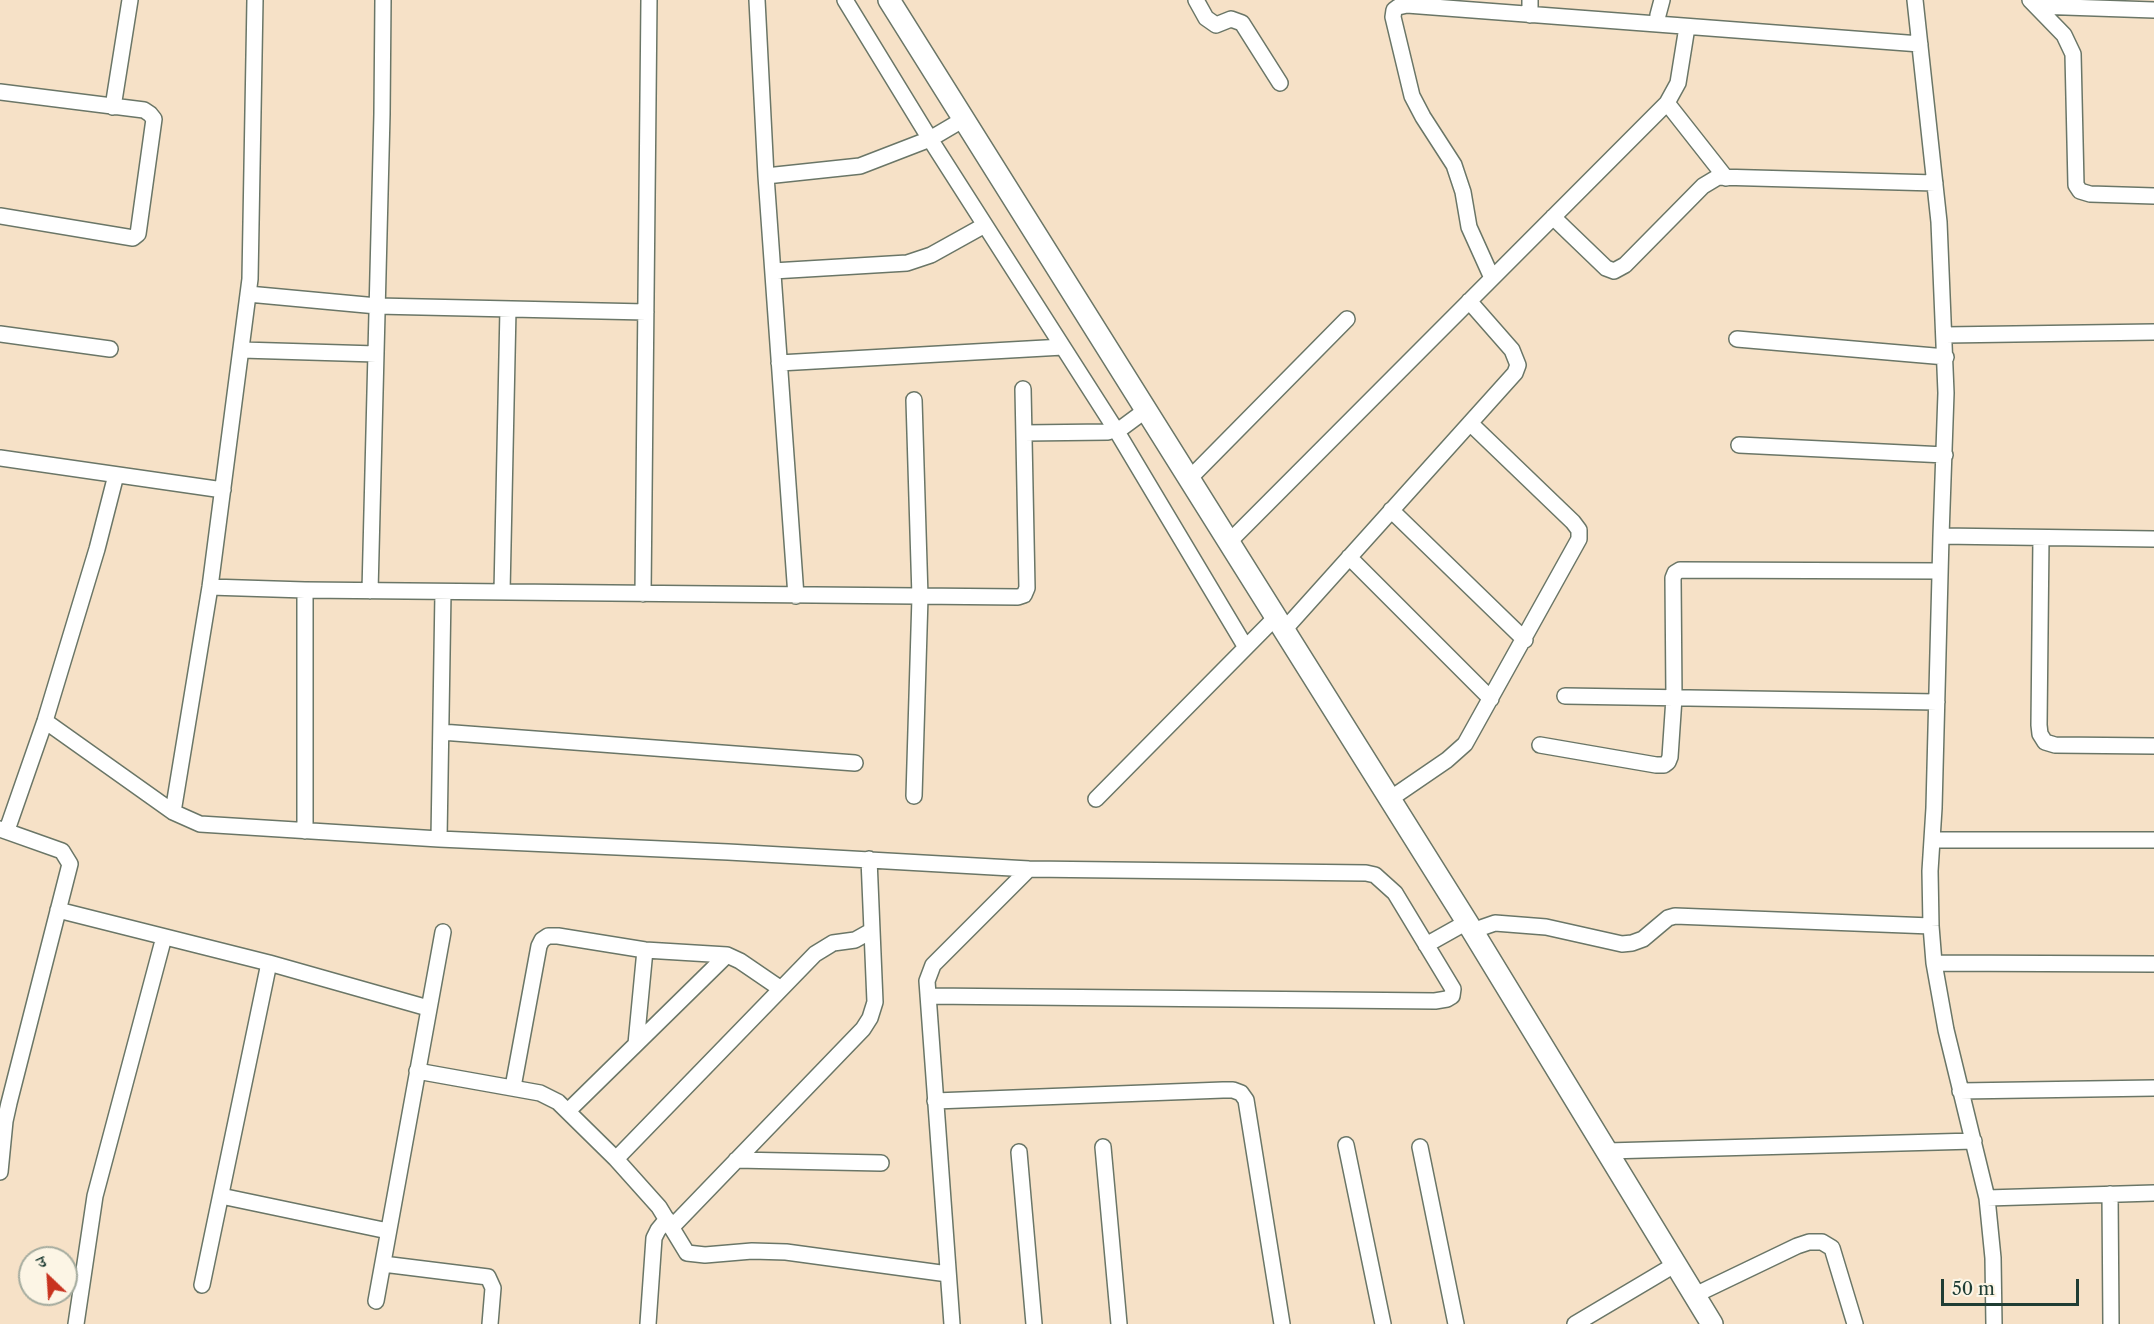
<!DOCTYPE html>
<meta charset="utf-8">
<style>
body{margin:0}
#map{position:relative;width:2154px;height:1324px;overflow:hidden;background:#f6e1c7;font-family:"Libre Caslon Text","Noto Serif Devanagari",serif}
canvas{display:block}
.north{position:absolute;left:18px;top:1246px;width:60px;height:60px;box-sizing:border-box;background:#fcf5e5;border:2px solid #a4ab9e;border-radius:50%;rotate:335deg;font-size:16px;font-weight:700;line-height:24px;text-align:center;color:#1f3d34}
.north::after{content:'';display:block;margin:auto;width:21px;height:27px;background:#c8321e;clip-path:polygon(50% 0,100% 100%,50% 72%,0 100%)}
.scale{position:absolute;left:1941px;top:1279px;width:138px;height:27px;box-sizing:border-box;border:3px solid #1f3d34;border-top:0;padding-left:8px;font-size:18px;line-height:21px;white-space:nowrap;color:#1f3d34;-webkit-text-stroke:4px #fcf5e5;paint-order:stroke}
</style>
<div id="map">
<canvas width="2154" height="1324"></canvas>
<div class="north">उ</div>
<div class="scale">50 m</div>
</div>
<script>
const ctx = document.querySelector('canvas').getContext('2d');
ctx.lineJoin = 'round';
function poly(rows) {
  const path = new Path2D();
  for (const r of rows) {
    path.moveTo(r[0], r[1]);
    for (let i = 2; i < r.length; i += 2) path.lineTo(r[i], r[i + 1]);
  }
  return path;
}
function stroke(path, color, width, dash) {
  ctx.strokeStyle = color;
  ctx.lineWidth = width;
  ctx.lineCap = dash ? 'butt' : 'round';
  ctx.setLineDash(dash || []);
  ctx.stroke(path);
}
const street = poly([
 [757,0,766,176,796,596],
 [845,0,930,139,1116,430,1245,646],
 [1196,0,1206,18,1216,25,1231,19,1242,23,1280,83],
 [1915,0,1939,222,1946,393,1941,536,1934,808,1930,871,1931,926,1934,963,1946,1030,1987,1198,1993,1258,1994,1324],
 [2030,0,2064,35,2073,54,2076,185,2080,191,2090,194,2154,196],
 [2036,6,2154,10],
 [1530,15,1530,0],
 [1657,24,1658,15,1662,0],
 [0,92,144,110,150,114,154,119,139,227,138,234,133,238,0,216],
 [1667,103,1726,178],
 [113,107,130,0],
 [766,176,860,166,930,139,964,119],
 [1553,217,1606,268,1614,271,1625,265,1703,186,1718,177,1935,183],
 [773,271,907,263,931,255,985,225],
 [1492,278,1469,227,1463,192,1454,165,1423,117,1412,96,1393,17,1394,10,1398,7,1407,5,1920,44],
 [248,294,377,306,646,312],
 [0,334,110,349],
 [1945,335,2154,332],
 [1737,339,1946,357],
 [242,350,376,354],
 [779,363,1063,347],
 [914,400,920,597,914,796],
 [1024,433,1108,432,1123,427,1146,410],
 [1739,445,1945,455],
 [0,458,223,490],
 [1189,479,1347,319],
 [1391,510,1525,640],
 [1941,536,2154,539],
 [2041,538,2039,725,2040,734,2045,742,2055,745,2154,746],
 [1229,542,1667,103,1678,83,1687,27],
 [1349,557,1491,699],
 [210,587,305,590,1018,597,1024,595,1027,588,1023,389],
 [305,590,305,831],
 [370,591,382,114,383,0],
 [502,592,508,309],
 [643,594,649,0],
 [1284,630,1515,373,1518,365,1512,350,1469,301],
 [1565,696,1937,702],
 [45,721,173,812,200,824,439,839,728,852,1029,869,1366,873,1375,875,1395,893,1453,989,1452,996,1447,999,1435,1001,928,996],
 [441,732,855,763],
 [1540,745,1656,765,1664,765,1668,762,1670,757,1674,698,1673,578,1675,573,1680,570,1940,571],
 [1096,799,1276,617],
 [1390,799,1447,760,1465,744,1579,539,1579,530,1573,522,1470,423],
 [173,812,210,587,250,279,255,0],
 [0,829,62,851,70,864,9,1103,5,1121,0,1172],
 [7,830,45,721,97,549,116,475],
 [439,839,443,592],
 [1932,840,2154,840],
 [58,910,269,963,428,1008],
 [1472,931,1495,923,1546,927,1622,944,1632,943,1643,939,1668,918,1675,916,1931,926],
 [1426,945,1467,922],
 [1934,963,2154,964],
 [636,1044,645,950],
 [417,1071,540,1093,558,1102,616,1159,659,1207,687,1253,705,1255,752,1251,786,1252,948,1274],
 [513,1087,539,946,542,940,548,936,558,936,645,950,727,955,740,961,781,989],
 [1960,1091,2154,1088],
 [935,1101,1223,1090,1233,1090,1241,1093,1246,1100,1282,1324],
 [569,1110,727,955],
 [1346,1145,1383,1324],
 [1103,1147,1119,1324],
 [1420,1147,1456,1324],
 [1607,1151,1974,1141],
 [1019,1152,1034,1324],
 [616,1159,815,954,833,943,855,940,871,931],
 [736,1160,881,1163],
 [2110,1194,2111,1324],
 [221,1196,388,1231],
 [1987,1198,2154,1193],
 [672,1227,863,1029,870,1018,875,1002,869,859],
 [383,1264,488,1277,493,1288,490,1324],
 [202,1285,269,963],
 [1695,1295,1797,1246,1809,1242,1822,1242,1832,1248,1855,1324],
 [376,1301,443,932],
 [76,1324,95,1196,164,937],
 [648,1324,654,1238,658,1230,667,1219],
 [952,1324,927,981,933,965,1029,869],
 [1575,1324,1676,1264]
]);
const secondary = poly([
 [889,0,1467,922,1712,1324]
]);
stroke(street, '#6a7667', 18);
stroke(secondary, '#6a7667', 24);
stroke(street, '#fff', 15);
stroke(secondary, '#fff', 21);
</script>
